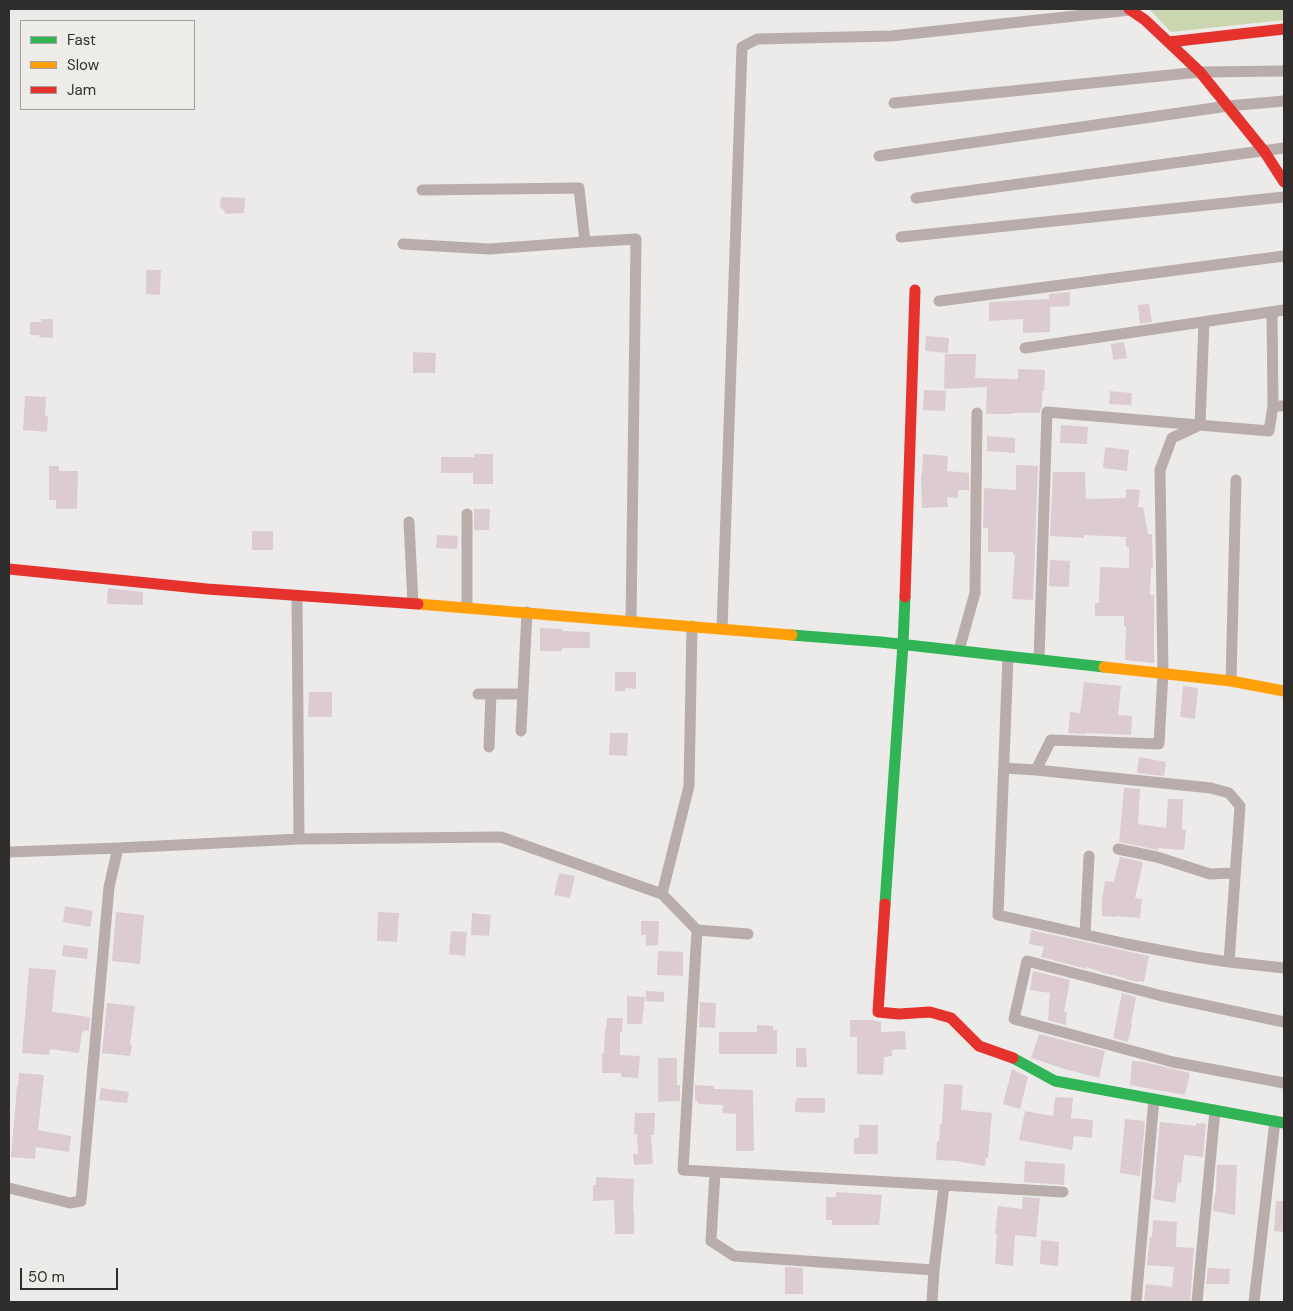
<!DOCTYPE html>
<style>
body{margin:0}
#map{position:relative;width:1293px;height:1311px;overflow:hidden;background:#ecebea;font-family:"DM Sans",sans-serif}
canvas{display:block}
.frame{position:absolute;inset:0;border:10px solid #2f2e2d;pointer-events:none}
.legend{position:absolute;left:20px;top:20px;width:175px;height:90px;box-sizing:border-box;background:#edece9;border:1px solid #a1a09e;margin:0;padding:6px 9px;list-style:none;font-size:15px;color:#2f2e2d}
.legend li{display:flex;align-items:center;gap:10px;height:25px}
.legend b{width:25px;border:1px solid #a1a09e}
.scale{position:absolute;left:20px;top:1268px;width:98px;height:22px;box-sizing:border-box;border:2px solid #2f2e2d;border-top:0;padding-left:6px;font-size:15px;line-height:18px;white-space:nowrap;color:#2f2e2d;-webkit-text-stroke:4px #edece9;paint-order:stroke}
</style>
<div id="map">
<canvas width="1293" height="1311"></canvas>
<div class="frame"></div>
<ul class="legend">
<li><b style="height:6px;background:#30b455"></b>Fast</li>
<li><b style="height:6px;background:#ff9f0a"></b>Slow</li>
<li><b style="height:6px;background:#e5322d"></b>Jam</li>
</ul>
<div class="scale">50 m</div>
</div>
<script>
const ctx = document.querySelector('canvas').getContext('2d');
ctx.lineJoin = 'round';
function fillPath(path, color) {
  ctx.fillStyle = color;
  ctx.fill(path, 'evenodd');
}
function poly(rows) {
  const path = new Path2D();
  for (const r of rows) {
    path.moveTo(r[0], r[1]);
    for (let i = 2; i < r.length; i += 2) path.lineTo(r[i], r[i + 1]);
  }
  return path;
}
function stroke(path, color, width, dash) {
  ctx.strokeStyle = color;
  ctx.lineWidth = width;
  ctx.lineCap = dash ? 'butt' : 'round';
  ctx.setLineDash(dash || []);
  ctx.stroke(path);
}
fillPath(poly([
 [1149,9,1284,9,1284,20,1171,32]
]), '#cad6b0');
fillPath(poly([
 [221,197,245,198,244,213,226,214,220,206],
 [146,270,161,270,160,295,146,294],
 [1070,292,1070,306,1050,307,1050,332,1023,333,1023,319,989,321,989,302,1049,299,1049,294],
 [1149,304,1152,322,1140,324,1138,305],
 [41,319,53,319,53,338,39,337,39,335,30,335,30,322,41,322],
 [926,336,949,338,948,353,925,351],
 [1124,342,1127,358,1113,360,1111,344],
 [413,352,436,353,435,373,413,373],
 [945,354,976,354,975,378,1018,379,1018,369,1045,370,1044,391,1042,391,1042,406,1039,413,1013,413,1013,414,986,414,987,387,944,389],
 [924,390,946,391,945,411,923,410],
 [1110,391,1132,393,1131,405,1109,404],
 [25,396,46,397,45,416,48,416,47,432,23,430],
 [1061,425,1088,427,1087,444,1060,443],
 [987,436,1015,438,1015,453,987,451],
 [1105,447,1129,450,1127,471,1103,468],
 [474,454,493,454,493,484,473,484,473,473,441,473,441,457,474,457],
 [923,454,948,456,947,471,969,473,969,490,958,490,958,498,947,497,948,507,922,508,921,475,922,475],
 [1016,465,1038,466,1033,600,1012,599,1015,555,1013,555,1013,552,988,552,988,528,983,528,984,488,1016,490],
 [49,466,59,466,59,471,78,471,77,509,56,509,56,500,49,500],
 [1053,472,1085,472,1086,499,1126,498,1126,489,1140,490,1138,507,1143,507,1148,534,1152,534,1153,568,1151,568,1150,595,1154,595,1154,663,1125,660,1126,626,1124,626,1124,616,1095,616,1095,603,1099,603,1100,567,1129,568,1129,547,1126,547,1126,537,1084,535,1084,538,1050,536],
 [474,509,490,509,489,530,474,530],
 [252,531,273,531,273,550,252,550],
 [437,535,458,536,457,549,436,548],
 [1050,560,1070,561,1069,587,1049,586],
 [108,588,143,592,143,605,107,604],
 [540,628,562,629,562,631,590,632,590,648,562,648,562,651,540,651],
 [615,672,636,672,636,689,625,688,625,691,615,691],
 [1084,682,1121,686,1118,715,1132,716,1131,735,1087,733,1086,734,1068,733,1070,712,1080,713],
 [1183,686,1198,688,1195,719,1180,717],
 [309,692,332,692,332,717,308,717],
 [610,733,628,733,627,756,609,755],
 [1139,757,1166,762,1164,776,1137,773],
 [1124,788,1140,789,1138,824,1166,828,1168,799,1183,799,1182,829,1186,830,1184,850,1158,848,1158,850,1119,842],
 [1120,857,1143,862,1135,898,1142,899,1140,918,1116,916,1116,917,1102,916,1102,899,1105,881,1114,882],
 [559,873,575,876,570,898,554,895],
 [65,906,93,911,90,927,63,922],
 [116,912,144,915,140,964,112,961],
 [378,912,399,913,397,942,377,941],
 [472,913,491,915,489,936,471,935],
 [641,921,659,921,658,945,646,946,646,935,641,935],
 [1031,930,1149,956,1144,982,1139,981,1138,982,1125,979,1125,978,1104,973,1087,967,1087,969,1041,957,1044,947,1029,944],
 [451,931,467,932,465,956,449,954],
 [63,945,88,948,87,959,62,956],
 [658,951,683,952,683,976,657,975],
 [29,968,56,970,52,1012,90,1017,89,1031,84,1030,83,1033,82,1032,79,1053,50,1049,49,1055,22,1053],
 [1033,971,1070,980,1064,1012,1067,1012,1066,1025,1048,1020,1050,993,1030,990],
 [646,991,664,992,664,1002,646,1001],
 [1122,993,1136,997,1131,1024,1132,1024,1128,1042,1113,1038],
 [627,996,645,997,642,1024,627,1024],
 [700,1002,716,1003,715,1028,699,1027],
 [107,1003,135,1006,130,1045,132,1045,130,1056,102,1053],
 [607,1018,623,1018,622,1032,620,1032,620,1055,640,1056,638,1078,621,1077,621,1073,602,1073,602,1053,604,1053,605,1029,606,1029],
 [850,1020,873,1020,881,1022,881,1032,905,1031,906,1049,892,1050,892,1056,884,1057,883,1075,857,1074,857,1037,850,1037],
 [757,1025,773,1026,773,1030,777,1030,777,1054,719,1054,719,1032,757,1032],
 [1039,1034,1105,1051,1099,1078,1065,1069,1031,1058],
 [796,1048,806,1048,807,1067,796,1067],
 [658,1058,677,1058,677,1085,680,1085,680,1101,658,1102],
 [1132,1061,1144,1062,1190,1073,1185,1095,1130,1085],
 [1012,1069,1028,1077,1020,1109,1003,1104],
 [19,1073,44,1075,38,1130,71,1136,69,1152,36,1147,35,1159,11,1157,17,1086,18,1086],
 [944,1084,963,1085,961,1110,992,1113,988,1158,986,1158,985,1166,956,1161,936,1160,937,1141,939,1141,940,1124,942,1124],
 [695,1085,714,1086,714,1089,753,1090,754,1151,736,1151,736,1114,722,1113,723,1105,698,1104,698,1101,695,1101],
 [101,1088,129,1092,127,1103,99,1100],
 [1055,1097,1073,1098,1071,1118,1093,1120,1092,1138,1074,1136,1072,1150,1019,1140,1025,1111,1053,1116],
 [797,1098,825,1098,825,1113,795,1112,795,1102,797,1101],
 [635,1113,655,1113,654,1135,651,1135,653,1164,634,1165,633,1154,638,1154,637,1134,634,1134],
 [1125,1119,1145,1121,1140,1176,1120,1173],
 [1160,1122,1196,1126,1196,1123,1206,1124,1203,1157,1184,1155,1181,1183,1178,1182,1175,1203,1153,1199,1156,1180,1155,1180,1155,1178],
 [859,1125,878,1125,878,1154,854,1154,854,1138,859,1138],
 [1025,1161,1065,1164,1064,1185,1024,1182],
 [1217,1165,1237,1165,1235,1215,1213,1211,1215,1193,1216,1193],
 [596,1177,634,1179,633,1211,634,1211,634,1234,615,1234,614,1200,593,1201,593,1185,596,1185],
 [836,1192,882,1195,879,1225,832,1225,832,1220,826,1220,826,1197,836,1197],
 [1023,1197,1040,1198,1036,1237,1015,1235,1013,1266,995,1264,997,1234,995,1233,998,1206,1022,1209],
 [1276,1201,1284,1201,1284,1232,1274,1231],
 [1153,1220,1177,1222,1176,1247,1194,1248,1190,1302,1160,1302,1144,1301,1146,1284,1172,1287,1174,1267,1147,1265,1149,1244,1150,1237,1152,1237],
 [1041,1240,1059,1242,1058,1266,1040,1264],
 [785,1267,803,1268,803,1294,785,1294],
 [1208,1268,1230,1269,1229,1284,1206,1284]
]), '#dccbd0');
stroke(poly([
 [894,103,1200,72,1284,71],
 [879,156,1228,106,1284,101],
 [422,190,579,188,585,242],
 [916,198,1284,148],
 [901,237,1284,197],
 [403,244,489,249,585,242,636,239,631,621],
 [939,301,1284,256],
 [1272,312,1273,406],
 [1025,348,1284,310],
 [467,514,467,607],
 [409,522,413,604],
 [297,596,299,839,501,837,662,894,697,930,748,934],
 [722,629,742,47,757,39,891,36,1130,10],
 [959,650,975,593,977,413],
 [1008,656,998,915,1127,944,1196,957,1229,962,1284,968],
 [1039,659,1047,412,1269,431,1273,406,1284,406],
 [1231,681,1236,480],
 [478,694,523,694],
 [521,731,527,612],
 [489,747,491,694],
 [1004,768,1036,770,1051,740,1159,744,1163,673,1160,470,1172,438,1200,425,1204,322],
 [1036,770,1211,788,1229,793,1240,806,1229,962],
 [1118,849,1157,857,1210,874,1235,873],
 [9,852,118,848,299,839],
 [662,894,689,786,692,626],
 [697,930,683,1170,1063,1192],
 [1085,934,1089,856],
 [1284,1022,1162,996,1027,961,1014,1019,1173,1062,1284,1083],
 [715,1172,711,1241,734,1256,934,1270],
 [9,1188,70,1203,81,1201,109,887,118,848],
 [932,1302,934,1270,944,1185],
 [1136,1302,1154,1099],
 [1197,1302,1215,1110],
 [1254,1302,1275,1121]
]), '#b9adac', 11);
stroke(poly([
 [792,635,881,642,1104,667],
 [885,904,903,644,905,597],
 [1013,1058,1055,1081,1284,1123]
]), '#30b455', 11);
stroke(poly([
 [418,604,792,635],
 [1104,667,1231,681,1284,691]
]), '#ff9f0a', 11);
stroke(poly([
 [1129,9,1145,20,1200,72,1264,151,1284,182],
 [1169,42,1284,29],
 [9,569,207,589,418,604],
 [905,597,915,290],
 [885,904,878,1012,899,1014,930,1012,951,1018,979,1046,1013,1058]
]), '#e5322d', 11);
</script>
